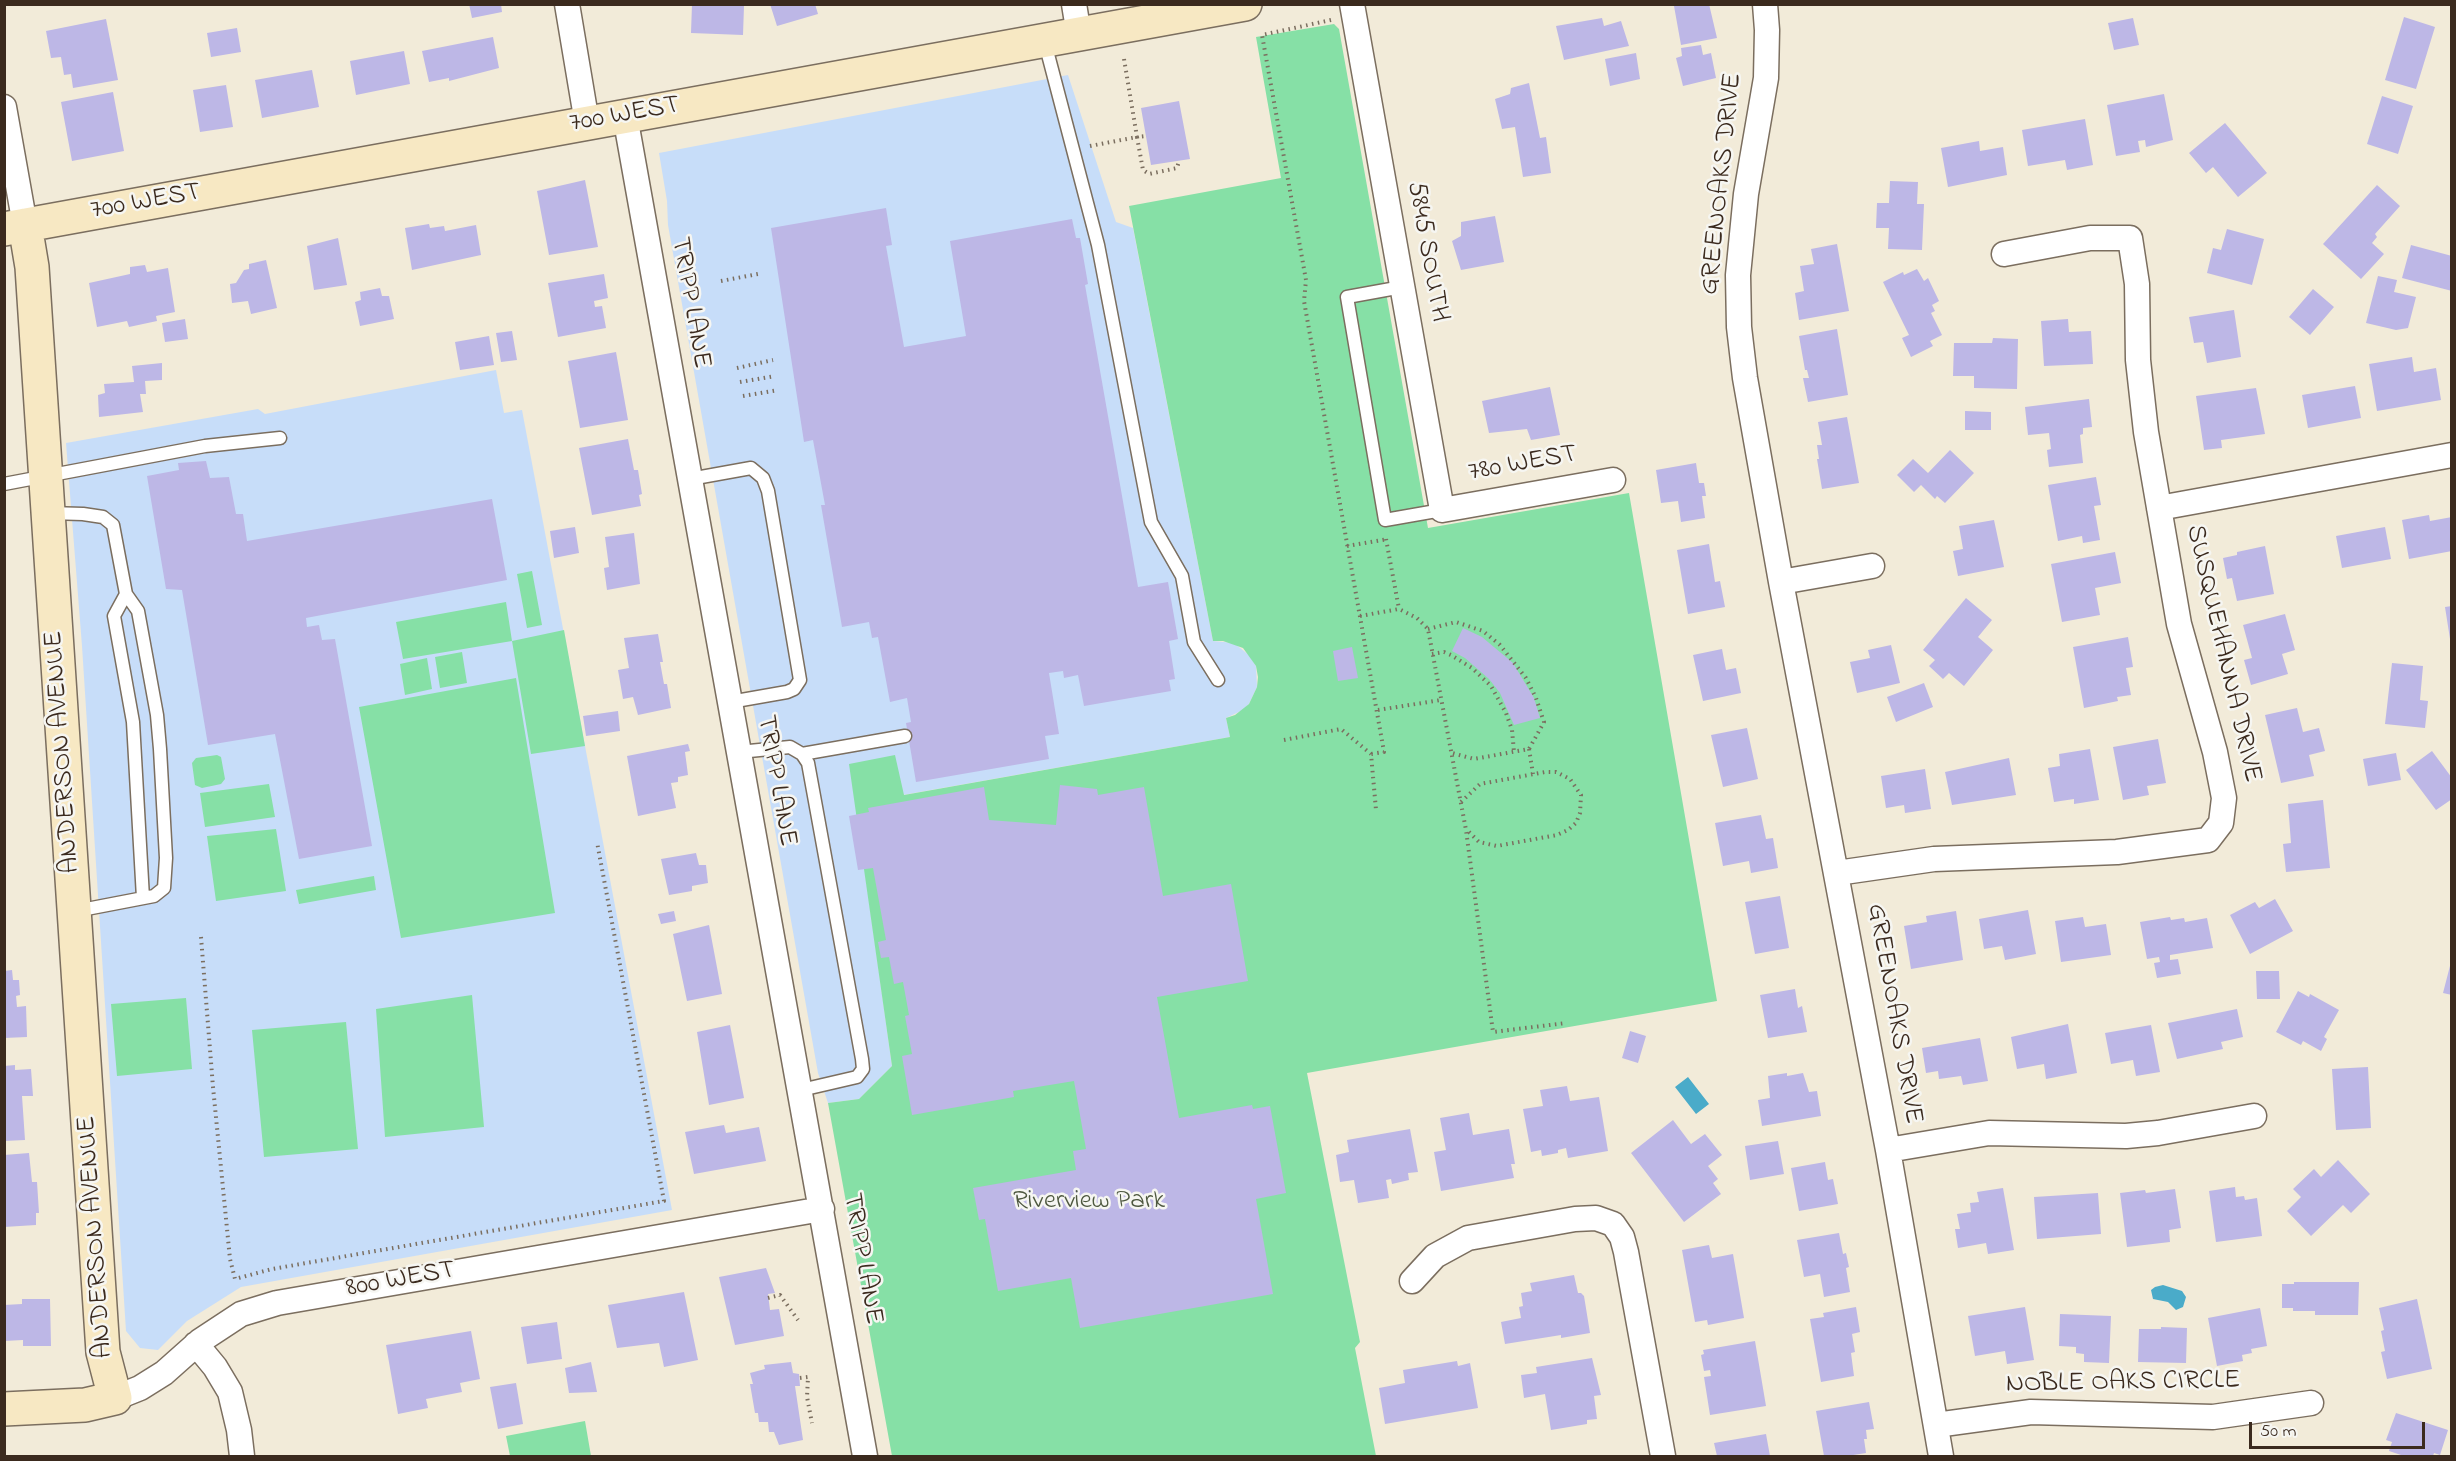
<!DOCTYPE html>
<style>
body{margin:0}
#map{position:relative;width:2456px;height:1461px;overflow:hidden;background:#f2ebd9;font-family:"Indie Flower",sans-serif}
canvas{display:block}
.frame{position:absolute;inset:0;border:6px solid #3b2a1e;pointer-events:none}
.scale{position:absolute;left:2249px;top:1422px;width:176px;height:27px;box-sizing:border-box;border:3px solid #3b2a1e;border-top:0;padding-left:8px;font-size:18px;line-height:21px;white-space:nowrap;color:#3b2a1e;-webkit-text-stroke:4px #f6f6f2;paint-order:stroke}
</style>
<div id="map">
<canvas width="2456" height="1461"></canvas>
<div class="frame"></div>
<div class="scale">50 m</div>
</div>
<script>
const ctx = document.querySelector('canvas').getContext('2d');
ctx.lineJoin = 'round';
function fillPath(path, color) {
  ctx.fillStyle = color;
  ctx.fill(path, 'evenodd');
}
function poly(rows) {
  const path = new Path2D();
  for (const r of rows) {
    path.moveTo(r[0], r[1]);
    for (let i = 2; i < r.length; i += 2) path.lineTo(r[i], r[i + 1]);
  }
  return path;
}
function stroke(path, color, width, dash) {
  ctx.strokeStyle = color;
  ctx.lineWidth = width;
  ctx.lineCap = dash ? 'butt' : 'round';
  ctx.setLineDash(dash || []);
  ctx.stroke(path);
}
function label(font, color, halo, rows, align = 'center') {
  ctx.font = font + ' "Indie Flower",sans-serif';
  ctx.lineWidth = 5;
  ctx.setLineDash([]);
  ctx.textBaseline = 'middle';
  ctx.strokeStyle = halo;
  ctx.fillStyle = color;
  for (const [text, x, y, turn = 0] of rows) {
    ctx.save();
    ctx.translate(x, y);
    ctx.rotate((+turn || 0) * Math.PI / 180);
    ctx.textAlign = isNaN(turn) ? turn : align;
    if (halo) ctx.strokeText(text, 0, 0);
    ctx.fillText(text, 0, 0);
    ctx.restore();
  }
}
fillPath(poly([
 [1068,75,1116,222,1133,228,1213,641,1234,643,1250,656,1256,666,1257,687,1249,704,1243,710,1226,718,1230,737,903,795,850,764,892,1066,859,1099,828,1103,818,1073,668,225,667,201,659,153],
 [496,370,504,413,522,410,672,1210,241,1287,187,1321,158,1350,140,1348,126,1331,82,646,66,443,258,409,265,414]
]), '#c7ddf9');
fillPath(poly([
 [1334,24,1339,29,1428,528,1629,493,1717,1001,1307,1073,1360,1342,1355,1348,1376,1456,892,1456,828,1103,859,1099,892,1066,849,764,895,755,904,795,1230,737,1226,718,1235,715,1249,704,1257,687,1258,677,1256,666,1243,648,1223,641,1213,641,1129,206,1281,178,1256,37],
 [532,571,542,625,527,628,517,574],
 [506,602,512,641,564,630,585,746,531,754,512,641,403,659,396,622],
 [462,652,467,683,440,688,435,657],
 [427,658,432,689,405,695,400,664],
 [516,678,555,913,401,938,359,707],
 [217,755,221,757,225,779,221,784,202,788,195,785,192,763,196,758],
 [269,784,275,817,205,827,200,793],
 [276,829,286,891,216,901,207,836],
 [374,876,376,890,299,904,296,890],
 [472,995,484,1127,385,1137,376,1009],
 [186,998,192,1069,117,1076,111,1004],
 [346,1022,358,1149,264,1157,252,1030],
 [585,1421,591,1456,510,1456,506,1436]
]), '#86e0a6');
fillPath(poly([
 [1688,1077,1709,1104,1696,1114,1675,1087],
 [2163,1285,2182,1291,2186,1297,2183,1307,2176,1310,2168,1302,2153,1299,2151,1290,2155,1287]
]), '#4aabc9');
fillPath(poly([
 [469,4,501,4,502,12,472,18],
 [692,4,744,6,743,35,691,33],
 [770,4,815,4,818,14,777,26],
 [1681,4,1709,4,1717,38,1681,45,1674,6],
 [2404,17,2435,27,2416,89,2385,80],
 [1602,18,1604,26,1621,21,1629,46,1564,60,1556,26],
 [2133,18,2139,45,2114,50,2108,23],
 [106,19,118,80,73,88,71,74,64,75,61,57,51,58,46,31],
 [237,28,241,52,211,57,207,33],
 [493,37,499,68,449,81,449,78,429,82,422,51],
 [1701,45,1703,55,1711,53,1716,78,1683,86,1676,58,1682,56,1681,48],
 [404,51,410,84,356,95,350,61],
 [1636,53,1640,79,1610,86,1605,59],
 [312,70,319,107,262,118,255,80],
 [1529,83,1540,138,1546,137,1551,173,1523,177,1515,127,1502,129,1495,99,1510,94,1511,88],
 [226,85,233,127,200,132,193,90],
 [113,92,124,151,72,161,61,102],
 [2164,94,2173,140,2146,147,2145,140,2138,141,2140,152,2116,156,2107,105],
 [2382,96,2413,106,2398,154,2367,144],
 [1179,101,1190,159,1151,165,1141,108],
 [2085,119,2093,165,2067,170,2065,160,2028,166,2022,130],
 [2225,123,2267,173,2238,197,2213,167,2206,173,2189,153],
 [1979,141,1980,151,2003,147,2007,175,1948,187,1941,148],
 [585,180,598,247,549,255,537,191],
 [1890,181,1918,182,1917,204,1924,204,1922,250,1888,249,1889,228,1876,228,1877,203,1889,203],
 [2377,185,2400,206,2375,234,2377,237,2372,243,2384,254,2361,279,2323,244],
 [886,208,892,245,886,246,904,347,966,336,950,241,1072,219,1076,238,1080,238,1088,284,1085,285,1138,587,1168,582,1178,639,1169,641,1175,679,1169,680,1171,691,1084,706,1078,675,1064,678,1063,671,1049,673,1059,734,1045,736,1049,759,916,782,906,723,911,722,907,698,890,702,878,637,872,638,869,622,842,627,821,505,825,505,813,440,804,442,771,228],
 [1495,216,1504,262,1461,270,1452,241,1461,236,1461,222],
 [429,224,430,228,444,226,445,231,476,225,481,255,412,270,405,228],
 [2227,229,2264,239,2252,285,2207,273,2213,248,2221,250],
 [338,238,347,285,314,290,307,246],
 [1837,244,1849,311,1799,320,1795,293,1804,291,1800,266,1814,264,1811,249],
 [2411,245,2452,256,2452,291,2402,278],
 [266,260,277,308,251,314,248,301,232,303,230,284,236,283,244,270,249,269,249,264],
 [145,265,147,272,168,268,175,312,156,316,157,321,129,327,127,321,97,327,89,283,130,274,130,267],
 [1917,269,1924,281,1928,278,1939,301,1932,305,1935,311,1931,313,1942,335,1930,341,1933,346,1911,357,1902,338,1909,335,1883,282,1903,272,1904,275],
 [604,274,608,298,594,301,595,307,602,306,606,328,558,337,548,283],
 [2378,276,2397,280,2394,292,2416,297,2408,328,2396,330,2366,323],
 [380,288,382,296,389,296,394,319,360,326,355,302,361,300,360,292],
 [2313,289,2334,307,2310,335,2289,317],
 [2234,310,2241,357,2207,363,2203,342,2194,343,2189,317],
 [185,319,188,339,165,342,162,323],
 [2068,319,2069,332,2091,331,2093,364,2044,366,2041,321],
 [1837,329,1848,395,1808,402,1803,378,1809,378,1807,370,1805,370,1799,336],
 [512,331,517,360,501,362,496,333],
 [489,336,494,365,460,370,455,342],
 [1993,338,2018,339,2017,389,1974,388,1974,376,1953,376,1954,343,1992,343],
 [616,352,628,420,580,428,568,361],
 [2412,357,2414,372,2436,368,2441,400,2377,411,2369,364],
 [162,363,162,380,145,381,146,394,140,394,143,412,99,417,98,395,105,393,104,384,134,382,132,366],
 [2355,386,2361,418,2308,428,2302,395],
 [1550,387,1560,435,1531,440,1527,429,1489,433,1482,401],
 [2256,388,2265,434,2221,440,2222,448,2204,450,2196,396],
 [2089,399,2092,427,2083,428,2083,434,2080,435,2083,463,2049,467,2047,450,2051,449,2049,433,2028,435,2025,407],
 [1965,411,1991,412,1991,430,1965,430],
 [1847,417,1859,483,1822,489,1817,459,1819,459,1817,445,1822,445,1818,422],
 [628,439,634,470,638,470,642,494,639,495,641,506,592,515,579,448],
 [1950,450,1974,473,1945,503,1937,496,1935,499,1921,485,1914,492,1897,475,1913,459,1928,473],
 [206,461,210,478,229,477,236,514,243,514,247,541,492,499,507,580,306,618,307,627,319,625,322,640,335,639,372,846,299,859,275,734,208,745,182,590,166,589,147,476,179,470,178,463],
 [1696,463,1699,483,1704,483,1706,496,1702,496,1705,518,1681,522,1678,501,1661,503,1656,470],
 [2096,477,2101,505,2094,506,2100,540,2083,543,2082,536,2058,541,2048,485],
 [2429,515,2430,521,2452,517,2452,551,2409,559,2402,520],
 [1994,520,2004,567,1958,576,1953,551,1963,549,1959,526],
 [575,527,579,553,554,558,550,531],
 [2385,527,2391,559,2342,568,2336,536],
 [634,533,640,584,607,590,604,568,609,567,605,537],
 [1709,544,1715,582,1720,581,1725,607,1688,614,1677,550],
 [2265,546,2274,594,2237,601,2232,578,2227,579,2223,558,2237,555,2237,552],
 [2115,552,2121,583,2095,588,2100,615,2062,622,2051,564],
 [1966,598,1992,620,1978,637,1993,650,1964,686,1949,673,1943,679,1929,666,1935,660,1923,650],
 [2452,606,2452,639,2450,639,2445,607],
 [2285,614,2295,650,2282,654,2288,674,2251,685,2244,660,2252,658,2243,625],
 [1463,628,1482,637,1513,663,1534,698,1540,718,1514,725,1500,693,1489,679,1465,658,1452,651],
 [658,634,663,662,660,662,664,684,667,684,671,708,638,715,633,697,623,699,618,670,629,668,624,638],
 [2128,637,2133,667,2126,668,2131,695,2117,697,2118,701,2084,708,2073,647],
 [1891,645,1900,683,1857,693,1850,662,1870,658,1868,650],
 [1352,647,1358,678,1338,681,1333,651],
 [1722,649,1726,670,1736,668,1741,693,1703,701,1693,655],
 [2392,663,2423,666,2420,700,2428,701,2425,728,2385,724],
 [1924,683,1933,707,1896,722,1887,697],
 [2297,708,2303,732,2319,728,2325,751,2309,755,2314,776,2281,783,2265,715],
 [618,711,620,731,586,736,583,716],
 [1747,728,1758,779,1723,787,1711,735],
 [2158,739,2166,783,2147,786,2149,795,2123,800,2113,747],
 [688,744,690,751,685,752,688,775,678,777,678,782,671,783,676,808,638,816,627,756],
 [2090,749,2099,800,2074,804,2074,799,2054,802,2048,768,2060,766,2059,754],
 [2432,751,2452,778,2452,799,2436,810,2406,770],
 [2396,753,2401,780,2368,786,2363,759],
 [2009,758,2016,795,1952,805,1945,772],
 [1925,769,1931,809,1905,813,1904,805,1886,808,1881,776],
 [1060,785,1097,789,1098,795,1144,787,1163,896,1231,884,1248,981,1157,997,1179,1118,1252,1105,1253,1109,1270,1106,1286,1193,1256,1199,1273,1294,1080,1328,1071,1278,998,1291,985,1219,979,1220,973,1188,1076,1170,1073,1151,1086,1149,1074,1081,1013,1091,1014,1097,912,1115,902,1056,912,1054,905,1016,909,1015,903,982,894,984,889,957,881,958,878,942,886,940,873,868,858,870,849,816,869,812,868,808,984,787,989,820,1056,825],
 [2323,800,2330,868,2286,872,2283,844,2291,843,2288,804],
 [1761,815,1766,839,1773,838,1778,868,1751,873,1749,861,1723,866,1715,823],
 [696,853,699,865,706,865,708,883,692,886,692,891,669,895,661,859],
 [1780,896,1789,948,1755,954,1745,902],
 [2275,899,2293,931,2250,954,2230,915,2255,902,2259,908],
 [2028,910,2036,954,2005,960,2002,946,1984,949,1979,919],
 [674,911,676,921,661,924,658,914],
 [1956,911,1963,960,1911,969,1904,926,1927,922,1926,916],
 [2083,917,2085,927,2106,924,2111,955,2061,962,2055,921],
 [2170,917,2171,920,2184,918,2185,922,2207,918,2213,948,2170,955,2170,960,2178,959,2181,974,2157,978,2154,963,2160,962,2159,957,2147,959,2140,922],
 [709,925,722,994,687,1001,673,934],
 [2451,962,2452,962,2452,995,2443,993],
 [12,970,13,980,19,980,20,995,16,996,17,1007,26,1006,27,1037,4,1038,4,971],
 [2256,971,2279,971,2280,999,2257,999],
 [1795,989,1798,1008,1802,1006,1807,1032,1768,1038,1760,995],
 [2298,991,2309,997,2310,994,2339,1010,2324,1037,2327,1039,2321,1051,2303,1041,2301,1045,2276,1032],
 [2237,1009,2243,1037,2221,1042,2223,1049,2177,1059,2168,1023],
 [2068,1024,2077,1073,2046,1079,2044,1064,2017,1069,2011,1037],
 [730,1025,744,1098,709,1105,697,1032],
 [2151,1025,2160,1072,2136,1076,2133,1060,2111,1064,2105,1033],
 [1630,1031,1646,1036,1638,1063,1622,1058],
 [1980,1038,1988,1081,1963,1085,1961,1076,1939,1079,1938,1071,1926,1073,1922,1048],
 [15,1065,15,1070,31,1069,33,1096,22,1096,25,1140,4,1141,4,1066],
 [2368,1067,2371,1128,2336,1130,2332,1069],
 [1787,1073,1787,1076,1803,1073,1809,1092,1817,1091,1821,1116,1762,1126,1758,1100,1770,1098,1768,1076],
 [1567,1086,1570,1101,1599,1097,1608,1151,1568,1158,1566,1148,1558,1150,1558,1153,1542,1156,1541,1150,1531,1152,1523,1109,1543,1106,1540,1090],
 [1469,1113,1473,1135,1509,1129,1515,1164,1511,1164,1514,1178,1441,1191,1434,1152,1446,1150,1440,1118],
 [1673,1120,1691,1144,1705,1134,1722,1155,1708,1166,1718,1179,1713,1183,1721,1194,1684,1222,1631,1153],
 [724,1125,726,1133,759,1127,766,1161,694,1174,685,1132],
 [1410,1129,1418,1172,1408,1173,1409,1180,1392,1184,1391,1179,1386,1180,1389,1198,1358,1203,1354,1180,1340,1182,1336,1155,1349,1152,1347,1140],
 [1778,1141,1784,1174,1750,1180,1745,1146],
 [29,1153,32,1182,37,1182,39,1213,36,1213,36,1225,4,1227,4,1155],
 [2338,1160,2370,1194,2351,1213,2343,1205,2311,1236,2287,1211,2301,1197,2293,1189,2314,1169,2321,1177],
 [1825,1162,1828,1180,1833,1179,1838,1204,1799,1211,1791,1168],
 [2235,1187,2236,1197,2244,1196,2245,1200,2257,1198,2262,1236,2216,1242,2209,1191],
 [2003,1188,2014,1250,1988,1254,1986,1243,1958,1248,1955,1229,1960,1229,1957,1214,1971,1212,1970,1203,1979,1202,1977,1192],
 [2175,1189,2181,1228,2169,1230,2170,1242,2127,1247,2120,1193,2145,1190,2146,1193],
 [2098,1193,2101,1234,2037,1239,2034,1197],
 [1839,1233,1843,1254,1846,1253,1849,1267,1846,1268,1850,1292,1824,1297,1820,1274,1804,1277,1797,1240],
 [1709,1245,1712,1258,1733,1254,1744,1318,1708,1325,1707,1320,1695,1322,1682,1250],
 [766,1268,775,1293,768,1294,770,1310,779,1309,784,1336,735,1345,719,1277],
 [1574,1275,1578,1293,1581,1293,1584,1296,1590,1333,1561,1338,1561,1335,1505,1344,1501,1322,1521,1318,1519,1307,1523,1306,1521,1293,1532,1291,1530,1283],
 [2294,1282,2359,1282,2358,1315,2315,1315,2315,1311,2293,1311,2293,1308,2282,1308,2282,1284,2294,1284],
 [684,1292,698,1360,664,1367,659,1343,617,1348,608,1305],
 [22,1299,50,1299,51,1346,23,1346,23,1340,4,1341,4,1305,22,1304],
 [2417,1299,2432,1369,2387,1379,2381,1352,2385,1351,2381,1331,2384,1330,2379,1308],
 [1856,1307,1860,1332,1852,1334,1855,1352,1851,1353,1854,1376,1821,1382,1810,1319,1824,1317,1823,1313],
 [2025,1307,2034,1360,2007,1364,2005,1351,1975,1356,1968,1316],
 [2260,1308,2267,1346,2251,1349,2252,1353,2242,1355,2243,1361,2217,1366,2208,1318],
 [2060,1314,2111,1316,2109,1363,2084,1362,2084,1354,2076,1353,2076,1347,2059,1346],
 [557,1322,562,1359,527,1364,521,1327],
 [2161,1327,2187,1328,2186,1363,2138,1362,2139,1329,2161,1329],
 [471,1331,480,1379,460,1383,462,1392,426,1399,428,1408,398,1414,386,1345],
 [1755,1341,1766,1406,1710,1415,1704,1377,1711,1376,1710,1370,1704,1371,1701,1355,1704,1354,1703,1350],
 [1592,1358,1601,1395,1594,1396,1597,1419,1587,1420,1587,1424,1551,1430,1545,1394,1524,1398,1521,1375,1537,1373,1536,1367],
 [1457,1361,1458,1366,1470,1363,1478,1408,1385,1424,1379,1388,1405,1383,1403,1370],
 [591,1362,597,1392,569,1393,565,1368],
 [791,1362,793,1373,799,1374,800,1386,795,1386,803,1440,779,1445,774,1432,769,1432,768,1422,759,1422,758,1413,755,1413,750,1384,753,1384,750,1373,765,1369,764,1365],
 [516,1383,523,1424,498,1429,490,1387],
 [1869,1402,1874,1429,1866,1430,1867,1439,1864,1439,1866,1453,1847,1456,1824,1456,1816,1411],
 [2396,1413,2448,1430,2440,1455,2434,1453,2433,1456,2404,1456,2389,1451,2392,1442,2386,1440],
 [1766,1434,1770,1456,1717,1456,1714,1443]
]), '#bdb7e6');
const lane = poly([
 [1045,43,1098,245,1151,522,1182,576,1194,642,1218,680],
 [1402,287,1347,297,1385,520,1442,510],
 [690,479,751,468,763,478,768,491,800,680,794,689,787,692,730,702],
 [4,484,205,446,280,438],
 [49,513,83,514,103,517,113,525,126,594,138,611,157,715,160,749,166,858,164,888,154,896,76,911],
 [126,594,114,616,133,722,143,898],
 [739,752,790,747,802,754,808,763,862,1059,863,1069,857,1077,801,1090],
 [802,754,905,736]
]);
const street = poly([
 [567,4,587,123],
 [1074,4,1079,35],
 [1352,4,1442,510,1613,480],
 [1765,4,1767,30,1766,78,1746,194,1738,275,1739,327,1745,378,1781,582,1888,1150,1941,1456],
 [4,107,25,225],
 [625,116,865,1456],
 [2159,508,2452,455],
 [1781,582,1872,566],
 [1837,873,1934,859,2117,852,2208,840,2221,823,2224,798,2215,752,2179,624,2146,432,2138,360,2137,284,2130,238,2090,238,2004,254],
 [1888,1150,1989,1133,2126,1136,2158,1133,2254,1116],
 [1412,1281,1435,1256,1468,1238,1575,1219,1596,1218,1613,1224,1622,1237,1626,1252,1663,1456],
 [196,1344,215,1367,230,1392,239,1430,242,1456],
 [115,1398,140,1388,164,1373,200,1341,241,1314,277,1303,822,1209],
 [1936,1425,2031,1412,2213,1417,2311,1403]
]);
const secondary = poly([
 [4,229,1245,4],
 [4,1409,85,1405,115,1398,103,1352,32,267,25,225]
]);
stroke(lane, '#7b6e5f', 15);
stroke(street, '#7b6e5f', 27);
stroke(secondary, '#7b6e5f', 36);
stroke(poly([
 [1331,20,1262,35,1306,280,1304,301,1384,752,1371,754],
 [1124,59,1137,137,1146,136],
 [1090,146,1137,137,1143,170,1149,174,1177,168,1179,161],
 [721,281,758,274],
 [737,368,773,360],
 [740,382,775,376],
 [743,396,778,390],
 [1386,539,1399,609],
 [1347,546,1388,539],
 [1360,616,1399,609,1417,618,1428,629,1466,830,1493,1032,1566,1023],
 [1428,629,1456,622,1483,631,1500,645,1526,678,1536,698,1544,722,1529,749,1474,759,1452,753],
 [1432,654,1444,652,1451,655,1472,668,1491,686,1506,713,1512,730,1514,752],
 [1378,710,1441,700],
 [1284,740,1341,729,1371,754,1376,810],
 [1529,749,1533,774],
 [1461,802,1480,784,1545,772,1556,772,1570,779,1581,795,1580,813,1576,823,1568,830,1557,835,1497,846,1479,842,1467,830],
 [201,937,213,1087,230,1259,235,1279,272,1269,664,1201,597,842],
 [768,1298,780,1295,798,1320],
 [800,1378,808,1377,807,1397,812,1423]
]), '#7b6e5f', 4, [1.5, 4.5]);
stroke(lane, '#fff', 12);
stroke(street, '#fff', 24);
stroke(secondary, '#f7e8c3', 33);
label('27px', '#3b2a1e', '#f6f6f2', [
 ["700 WEST",625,116,-10],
 ["GREENOAKS DRIVE",1723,184,-84],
 ["700 WEST",146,203,-10],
 ["5845 SOUTH",1426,252,80],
 ["TRIPP LANE",689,303,80],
 ["780 WEST",1523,465,-10],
 ["SUSQUEHANNA DRIVE",2222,654,77],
 ["ANDERSON AVENUE",64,752,-94],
 ["TRIPP LANE",775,781,80],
 ["GREENOAKS DRIVE",1893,1014,80],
 ["ANDERSON AVENUE",97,1237,-94],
 ["TRIPP LANE",861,1259,80],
 ["800 WEST",401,1281,-10],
 ["NOBLE OAKS CIRCLE",2123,1384,-1]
]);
label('27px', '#4e5840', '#f6f6f2', [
 ["Riverview Park",1089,1203]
]);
</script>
